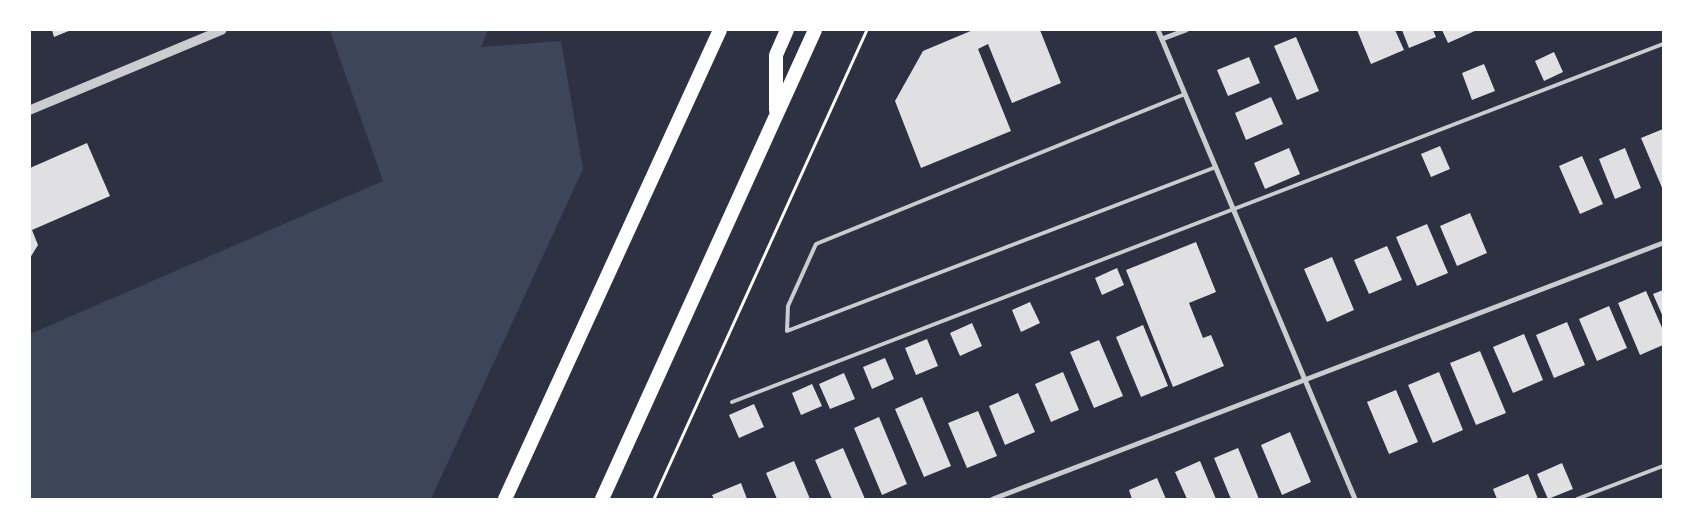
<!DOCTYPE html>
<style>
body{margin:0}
#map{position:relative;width:1693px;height:529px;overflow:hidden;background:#2d3142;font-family:"Fira Sans",sans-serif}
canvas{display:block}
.frame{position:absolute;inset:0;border:31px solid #fff;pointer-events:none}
</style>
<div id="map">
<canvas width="1693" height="529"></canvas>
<div class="frame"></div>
</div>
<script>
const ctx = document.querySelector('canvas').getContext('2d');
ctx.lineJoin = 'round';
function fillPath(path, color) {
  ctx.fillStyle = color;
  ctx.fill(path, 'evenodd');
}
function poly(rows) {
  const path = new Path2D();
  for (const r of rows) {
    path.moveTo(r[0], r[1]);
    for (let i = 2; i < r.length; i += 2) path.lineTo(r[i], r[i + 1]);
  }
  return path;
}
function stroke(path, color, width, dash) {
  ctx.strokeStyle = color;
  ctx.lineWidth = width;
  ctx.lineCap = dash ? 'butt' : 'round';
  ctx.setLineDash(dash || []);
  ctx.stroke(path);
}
fillPath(poly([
 [332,30,488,30,481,47,561,41,583,169,431,499,30,499,30,334,383,181,330,31]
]), '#3c4559');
fillPath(poly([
 [52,30,71,30,54,37],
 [973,30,1040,30,1061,83,1012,103,988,44,978,49,1011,131,921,168,895,101,923,51],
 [1357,30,1395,30,1404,50,1371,64],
 [1402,30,1433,30,1436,37,1409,48],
 [1442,30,1477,30,1448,43],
 [1296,37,1319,91,1297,100,1274,46],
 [1554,52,1563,72,1544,81,1535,61],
 [1249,57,1260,83,1228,96,1217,70],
 [1484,64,1495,91,1472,100,1462,73],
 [1271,97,1283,124,1246,140,1235,113],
 [1663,129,1663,190,1641,138],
 [87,143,110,196,32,230,38,245,30,258,30,168],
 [1440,146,1450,169,1431,177,1421,154],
 [1289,148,1300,174,1265,189,1254,163],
 [1625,148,1641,188,1615,199,1599,159],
 [1582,156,1603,204,1580,214,1559,166],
 [1470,213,1487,253,1457,266,1440,226],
 [1427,224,1448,273,1417,286,1396,237],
 [1196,242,1216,292,1189,303,1203,338,1211,335,1224,366,1173,387,1126,270],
 [1387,246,1402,280,1369,294,1354,260],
 [1332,257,1354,310,1327,322,1304,269],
 [1117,268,1124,285,1102,295,1095,278],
 [1663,290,1663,317,1653,294],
 [1646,291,1663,330,1663,345,1640,355,1618,303],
 [1030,302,1040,323,1021,332,1012,310],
 [1609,306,1627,348,1597,361,1579,319],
 [1567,322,1585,365,1554,378,1536,335],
 [972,323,982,346,960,356,950,333],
 [1143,325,1168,386,1141,397,1116,337],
 [1524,334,1543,380,1513,393,1493,347],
 [927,339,938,366,916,375,905,348],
 [1099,340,1123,396,1094,408,1070,352],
 [1480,351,1506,413,1476,425,1450,363],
 [885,358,894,379,872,389,863,367],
 [1063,372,1079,410,1051,422,1035,384],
 [1439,372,1463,430,1433,443,1408,385],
 [844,373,855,399,830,409,819,384],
 [812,384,822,406,801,415,792,393],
 [1396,390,1418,442,1389,454,1367,402],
 [1018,393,1035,432,1005,445,989,406],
 [922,397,951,466,924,477,895,409],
 [754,404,764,427,739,438,729,415],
 [978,411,997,456,967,468,948,423],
 [879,417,907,484,882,495,854,428],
 [1290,432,1311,482,1282,495,1261,445],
 [843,448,865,499,832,499,815,460],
 [1238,448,1259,499,1231,499,1214,458],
 [794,461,810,499,777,499,766,473],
 [1200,461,1216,499,1187,499,1175,472],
 [1562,463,1573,489,1548,499,1537,474],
 [1528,474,1538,499,1497,499,1493,489],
 [1157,478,1166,499,1132,499,1129,490],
 [741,483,747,499,714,499,712,495]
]), '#e0e0e3');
stroke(poly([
 [654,499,867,30]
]), '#fff', 3);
stroke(poly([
 [1185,94,816,244,788,306,787,331,1216,167],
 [732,402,1663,44],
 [1577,499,1663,466]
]), '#caccd0', 4);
stroke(poly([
 [1158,30,1355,499],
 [1162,39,1186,30],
 [993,499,1663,243]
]), '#caccd0', 5);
stroke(poly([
 [30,110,222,30]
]), '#caccd0', 9);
stroke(poly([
 [776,110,776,55,787,30],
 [505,499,720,30],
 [602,499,815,30]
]), '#fff', 14);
</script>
